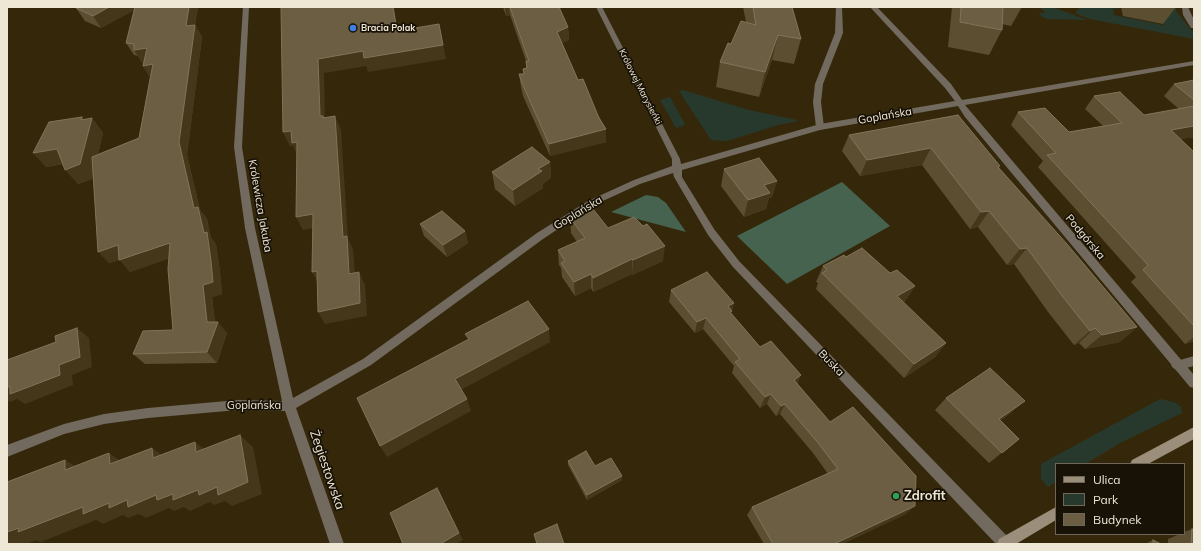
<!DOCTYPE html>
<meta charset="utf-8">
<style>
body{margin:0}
#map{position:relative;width:1201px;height:551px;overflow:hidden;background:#35280a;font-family:Mulish,sans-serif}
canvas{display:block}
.frame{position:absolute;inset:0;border:8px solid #efe7d6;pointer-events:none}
.legend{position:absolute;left:1055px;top:463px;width:130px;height:72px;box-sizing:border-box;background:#181206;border:1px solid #6e6759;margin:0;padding:5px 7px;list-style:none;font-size:12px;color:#efe7d6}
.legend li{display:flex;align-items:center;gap:8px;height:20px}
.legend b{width:20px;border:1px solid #6e6759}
</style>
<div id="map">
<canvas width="1201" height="551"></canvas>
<div class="frame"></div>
<ul class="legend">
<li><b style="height:5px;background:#9b8e7a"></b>Ulica</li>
<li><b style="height:11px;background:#27392c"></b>Park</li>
<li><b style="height:11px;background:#6b5e43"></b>Budynek</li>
</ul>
</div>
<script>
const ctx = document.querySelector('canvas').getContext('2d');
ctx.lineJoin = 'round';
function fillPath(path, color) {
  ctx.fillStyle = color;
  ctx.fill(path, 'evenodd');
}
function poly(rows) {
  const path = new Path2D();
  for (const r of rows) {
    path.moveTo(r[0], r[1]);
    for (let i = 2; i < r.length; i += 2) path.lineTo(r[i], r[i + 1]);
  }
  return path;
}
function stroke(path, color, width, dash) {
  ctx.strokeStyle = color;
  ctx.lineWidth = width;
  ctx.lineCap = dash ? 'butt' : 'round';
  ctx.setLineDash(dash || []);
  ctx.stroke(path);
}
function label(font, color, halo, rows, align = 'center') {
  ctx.font = font + ' Mulish,sans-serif';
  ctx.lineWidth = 3.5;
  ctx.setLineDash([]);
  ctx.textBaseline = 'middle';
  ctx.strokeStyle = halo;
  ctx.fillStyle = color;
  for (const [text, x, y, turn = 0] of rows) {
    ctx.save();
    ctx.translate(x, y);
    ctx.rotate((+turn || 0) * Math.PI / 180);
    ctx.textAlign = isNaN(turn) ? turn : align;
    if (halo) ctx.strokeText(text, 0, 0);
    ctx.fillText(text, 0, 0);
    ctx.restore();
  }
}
fillPath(poly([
 [1035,7,1053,7,1087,20,1047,19,1042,17,1039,13,1045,13,1041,8],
 [1078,7,1118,7,1119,9,1113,8,1114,15,1163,25,1160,7,1176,7,1176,11,1194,33,1194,39,1090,19,1075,13,1079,9],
 [683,90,749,110,797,120,798,121,778,125,727,141,711,140,679,91],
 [670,97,685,124,683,126,676,128,660,100],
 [1160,399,1174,402,1181,407,1182,413,1120,443,1085,464,1056,464,1056,482,1048,487,1041,479,1041,464]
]), '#27392c');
fillPath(poly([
 [842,182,890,226,787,284,737,236],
 [646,195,658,197,666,203,686,232,611,212]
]), '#46634f');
fillPath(poly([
 [836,7,842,7,843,33,823,84,821,102,824,127,820,130,816,127,813,102,815,84,835,33,836,7],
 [1182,7,1188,7,1194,20,1194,28,1191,28,1183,15,1182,7],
 [1194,356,1194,366,1177,370,1173,368,1171,365,1173,362,1194,356]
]), '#726a5e');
fillPath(poly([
 [243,7,249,7,242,147,255,228,293,398,363,359,537,233,588,201,634,180,672,166,672,159,596,7,602,7,680,159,681,164,820,124,955,101,945,88,870,7,877,7,951,84,962,100,1194,61,1194,65,965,105,1194,375,1194,388,1190,387,965,117,958,106,820,130,682,170,682,177,714,229,739,261,1010,539,1012,544,996,544,733,267,708,235,674,177,673,173,640,184,594,205,543,239,371,365,296,408,344,544,330,544,285,411,238,410,148,418,104,424,64,434,7,457,7,445,64,424,104,414,148,408,238,400,282,401,245,228,234,147,243,7]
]), '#726a5e');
fillPath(poly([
 [1194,427,1194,439,1148,464,1130,464,1132,460,1194,427],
 [1056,507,1056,520,1016,544,997,544,999,539,1056,507]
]), '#9b8e7a');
fillPath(poly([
 [198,7,195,25,202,37,187,155,200,210,207,219,211,238,216,244,220,272,222,294,212,297,215,322,227,333,217,363,145,364,133,354,173,330,169,258,130,272,120,260,109,263,93,175,92,179,78,184,63,164,46,167,82,117,84,120,92,118,103,133,98,154,139,138,150,77,143,66,144,62,142,63,138,56,134,55,126,43,134,10,101,28,85,21,76,8],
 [503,7,559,7,568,27,569,40,562,43,578,80,606,129,606,142,550,156,523,96,521,87,519,74,524,74,523,69,526,68,526,61,510,15,506,16],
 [743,7,792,7,801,39,794,64,772,60,759,97,716,87,720,62,731,44,746,22],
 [952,7,1022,7,1011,26,1002,24,1002,30,989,55,948,47],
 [1121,7,1176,7,1163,24,1123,16],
 [1194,80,1194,137,1180,139,1194,152,1194,341,1185,344,1131,282,1136,277,1038,167,1043,161,1011,125,1018,112,1069,132,1103,126,1085,109,1094,96,1144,115,1179,109,1164,96,1174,84],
 [958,115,999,168,1137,327,1120,342,1085,349,1079,343,1074,345,1048,312,1014,264,1007,265,978,227,970,229,922,165,860,176,842,151,849,135],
 [550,162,551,178,543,184,543,188,515,206,495,189,492,172],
 [724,169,777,181,772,197,769,198,766,209,744,217,721,186],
 [570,218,608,228,663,261,632,275,632,274,593,292,591,288,575,296,562,277,561,268,559,265,558,250,577,242,571,233],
 [420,224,465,231,468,243,447,257,424,236],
 [846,257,890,273,915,286,905,301,903,303,946,343,935,357,904,378,816,289,818,283,816,282,823,266],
 [671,290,734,303,731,313,760,347,801,375,797,384,906,514,842,544,764,544,747,515,752,507,828,474,813,453,780,414,776,416,767,404,760,408,732,373,734,366,703,329,695,333,669,302],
 [946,398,1012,412,1000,421,1019,439,989,463,935,410],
 [568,461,595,466,622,480,587,500,568,465],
 [1192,529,1194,544,1168,544,1168,539,1180,534,1184,534,1184,532],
 [1153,540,1161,544,1145,544]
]), '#5b4e31');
fillPath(poly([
 [109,7,140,7,101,28,93,16],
 [189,7,198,7,195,25,202,37,187,155,200,210,207,219,211,238,216,244,220,272,222,294,212,297,216,328,218,322,227,333,217,363,207,352,207,322,194,208,179,142,186,26],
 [393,7,394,7,400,44,397,31],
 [505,7,509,7,510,15,506,16],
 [439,24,446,59,368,72,366,66,324,73,325,121,320,116,318,59],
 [568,27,569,40,558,45,557,32],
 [778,35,772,60,759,97,765,72],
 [147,48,155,61,142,63,134,50],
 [153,64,151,79,143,66],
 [335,116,341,130,348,239,353,249,356,287,349,274,343,237],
 [82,117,90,127,92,118,103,133,92,179,78,184,65,170],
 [1194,126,1194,137,1160,143,1171,130],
 [606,129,606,142,550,156,549,144],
 [291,131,297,142,298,157,293,146,290,146,283,132],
 [931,148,922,165,860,176,867,160],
 [57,149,69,163,46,167,33,153],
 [550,162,551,178,543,184,543,188,515,206,513,190,538,169],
 [777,181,772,197,769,198,766,209,744,217,748,200,764,185],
 [989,211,978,227,970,229,981,212],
 [313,214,320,227,303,230,296,217],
 [465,231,468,243,447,257,443,245],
 [170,243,180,255,130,272,120,260,109,263,98,252,118,245],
 [665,246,663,261,632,275,633,260],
 [1027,248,1014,264,1007,265,1020,249],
 [632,259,632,274,593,292,593,278],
 [317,271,319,285,312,272],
 [359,272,365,285,367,316,325,324,318,312],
 [591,274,591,288,575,296,574,282],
 [915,286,905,301,887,312,897,296],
 [734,303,731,315,728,306],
 [706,318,703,329,695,333,697,322],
 [1137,327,1120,342,1085,349,1102,335],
 [77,328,89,338,92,367,72,375,73,385,25,404,17,399,10,402,7,400,7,388,59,365],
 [1095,328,1079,343,1074,345,1090,331],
 [549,329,550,342,459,391,455,379],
 [1194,337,1194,341,1185,344],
 [946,343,935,357,904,378,914,364],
 [801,375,796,386,794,380],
 [771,394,767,404,760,408,765,397],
 [467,399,471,411,387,457,380,446],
 [1025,401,1012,412,987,430,999,419],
 [785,404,780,414,776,416,781,406],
 [240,435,253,447,262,494,232,506,225,501,214,505,210,502,190,511,184,507,174,511,169,508,146,518,139,514,128,518,123,515,103,524,96,520,41,542,36,540,26,544,7,544,7,532,19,528,83,507],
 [195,442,210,454,196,452],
 [152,448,169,460,153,458],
 [109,453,127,465,110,464],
 [65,460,85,472,65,470],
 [622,476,622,480,587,500,587,495],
 [437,488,463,540,456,544,440,544],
 [915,506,906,514,842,544,834,544]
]), '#45381a');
const building = poly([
 [77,7,109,7,93,16,76,8,77,7],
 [135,7,189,7,186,26,195,25,179,142,194,208,198,207,204,233,207,232,211,261,213,282,203,285,207,322,218,322,207,352,133,354,143,331,173,330,168,269,170,243,119,260,118,245,98,252,92,157,139,138,153,64,143,66,147,48,134,50,134,44,126,43,135,7],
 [281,7,393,7,397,31,439,24,443,45,364,58,363,51,318,59,320,116,323,116,323,118,335,116,343,237,347,236,349,274,359,272,360,303,318,312,317,271,312,272,313,214,296,217,297,142,292,143,291,131,283,132,281,7],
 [510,7,559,7,568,27,557,32,578,80,583,79,599,118,606,129,549,144,522,83,519,74,524,74,523,69,527,68,526,61,529,61,510,7],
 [753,7,792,7,801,39,778,35,765,72,720,62,728,43,731,44,741,21,756,25,753,7],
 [961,7,1003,7,1002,30,960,22,961,7],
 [1194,80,1194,100,1174,84,1194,80],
 [1120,92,1144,115,1194,106,1194,126,1171,130,1194,152,1194,292,1193,292,1194,293,1194,326,1143,270,1148,265,1047,155,1056,153,1018,112,1045,108,1069,132,1122,123,1094,96,1120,92],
 [958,115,1000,166,998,167,1067,244,1137,327,1102,335,1095,328,1090,331,1063,297,1027,248,1020,249,989,211,981,212,931,148,867,160,849,135,958,115],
 [82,117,81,120,92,118,80,164,65,170,57,149,33,153,49,122,82,117],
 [532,147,550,162,538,169,542,171,513,190,492,172,532,147],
 [759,158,777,181,764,185,770,193,748,200,724,169,759,158],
 [593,209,608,228,634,217,643,226,647,224,665,246,633,260,632,259,593,278,591,274,574,282,561,263,565,261,558,250,585,238,570,218,593,209],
 [442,211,465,231,443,245,420,224,442,211],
 [862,248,890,273,897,270,915,286,897,296,946,343,914,364,822,273,827,270,823,266,844,255,846,257,862,248],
 [707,272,734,303,728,306,732,311,730,312,760,347,771,341,801,375,794,380,830,422,853,407,916,476,915,506,834,544,773,544,752,507,838,469,819,444,785,404,781,406,771,394,765,397,735,362,740,359,706,318,697,322,671,290,707,272],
 [528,301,549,329,455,379,467,399,380,446,357,398,469,339,465,334,528,301],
 [77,328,80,357,59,365,60,375,10,394,10,386,7,388,7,360,56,342,55,336,77,328],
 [990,368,1025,401,999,419,1019,439,1002,453,946,398,990,368],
 [240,435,248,482,218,495,217,487,199,495,198,490,173,500,173,494,157,500,156,495,128,507,127,500,109,508,109,503,83,514,83,507,18,532,19,528,7,532,7,482,65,460,65,470,109,453,110,464,152,448,153,458,195,442,196,452,240,435],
 [586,451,595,466,611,458,622,476,587,495,568,461,586,451],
 [437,488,459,533,440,544,403,544,390,513,437,488],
 [557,524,564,544,537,544,534,534,557,524],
 [1192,529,1194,530,1194,544,1191,544,1192,529],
 [1153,540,1161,544,1153,544,1153,540]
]);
fillPath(building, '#6b5e43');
stroke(building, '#80745a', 1);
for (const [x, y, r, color] of [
 [353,28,4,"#3f7fe0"],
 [896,496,4,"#2e9e5b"]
]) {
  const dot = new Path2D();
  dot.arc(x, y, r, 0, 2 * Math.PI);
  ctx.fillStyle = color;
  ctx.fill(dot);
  stroke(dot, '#181206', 1.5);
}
label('bold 9px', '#efe7d6', '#181206', [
 ["Bracia Polak",361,28]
], 'left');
label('9px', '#efe7d6', '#181206', [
 ["Królowej Marysieńki",640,87,63]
]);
label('11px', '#efe7d6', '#181206', [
 ["Goplańska",885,116,-10],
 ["Królewicza Jakuba",260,206,80],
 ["Goplańska",578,213,-31],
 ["Podgórska",1085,237,50],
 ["Buska",831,363,46],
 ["Goplańska",254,406]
]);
label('13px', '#efe7d6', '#181206', [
 ["Żegiestowska",327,470,71]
]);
label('bold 13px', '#efe7d6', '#181206', [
 ["Zdrofit",904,496]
], 'left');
</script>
